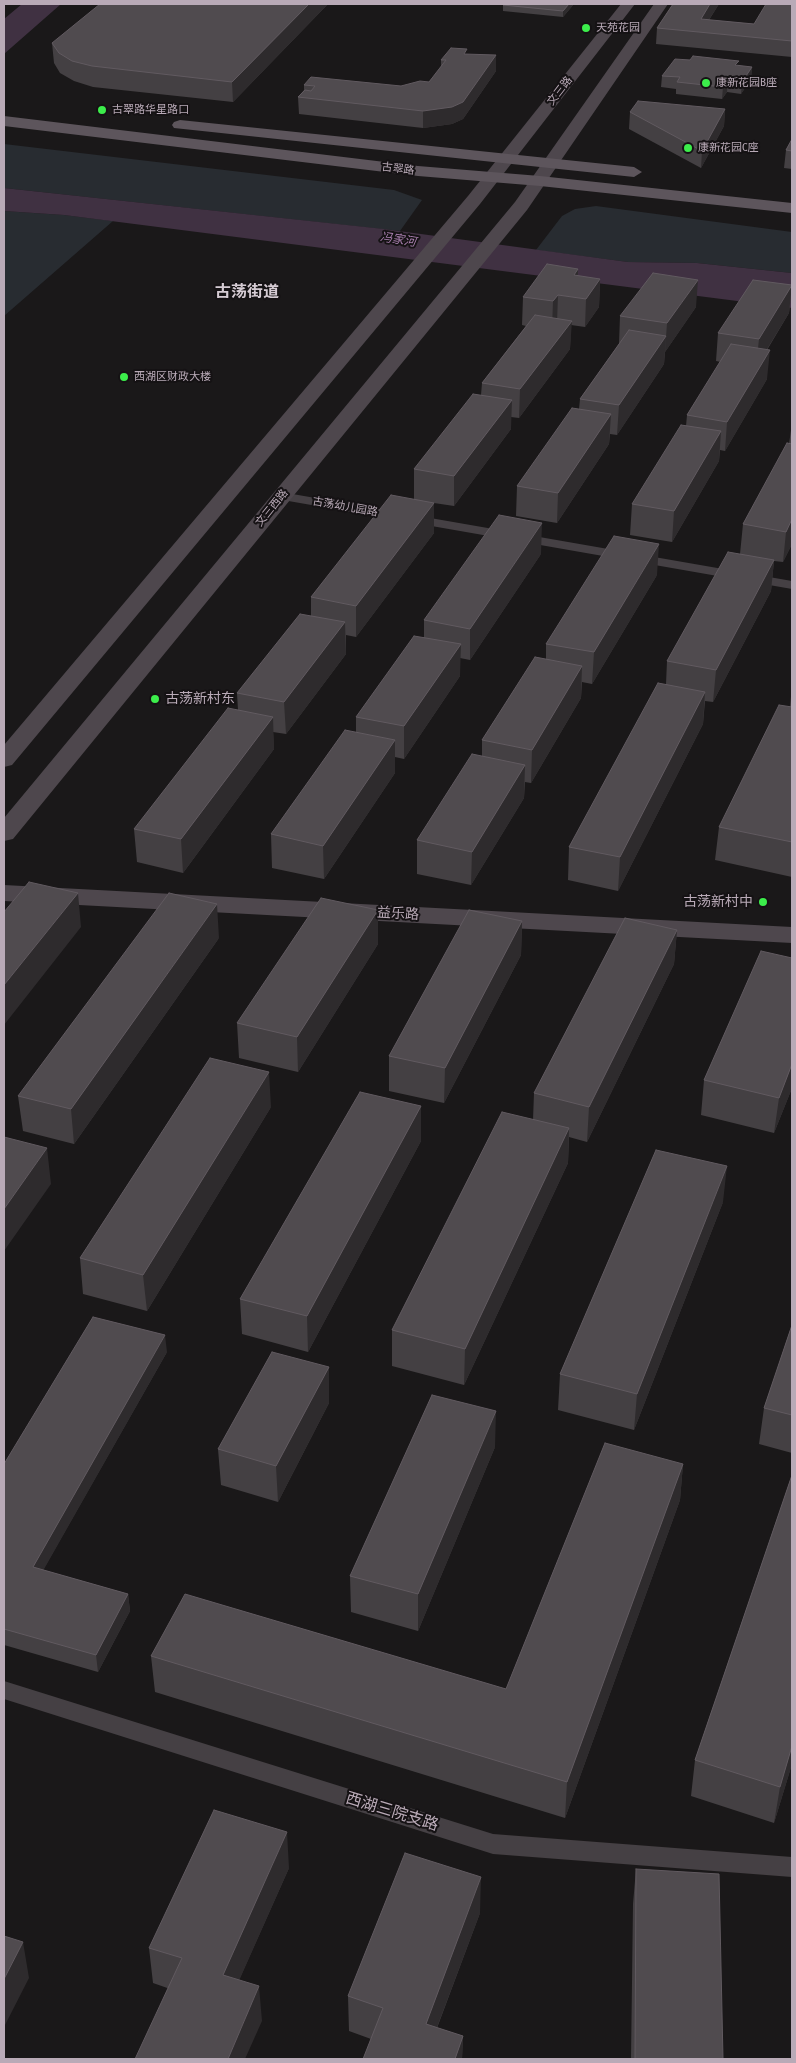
<!DOCTYPE html>
<meta charset="utf-8">
<style>
body{margin:0}
#map{position:relative;width:796px;height:2063px;overflow:hidden;background:#1a1819;font-family:"Fira Sans Condensed",sans-serif}
canvas{display:block}
.frame{position:absolute;inset:0;border:5px solid #b9aab7;pointer-events:none}
</style>
<div id="map">
<canvas width="796" height="2063"></canvas>
<div class="frame"></div>
</div>
<script>
const ctx = document.querySelector('canvas').getContext('2d');
ctx.lineJoin = 'round';
function fillPath(path, color) {
  ctx.fillStyle = color;
  ctx.fill(path, 'evenodd');
}
function poly(rows) {
  const path = new Path2D();
  for (const r of rows) {
    path.moveTo(r[0], r[1]);
    for (let i = 2; i < r.length; i += 2) path.lineTo(r[i], r[i + 1]);
  }
  return path;
}
function stroke(path, color, width, dash) {
  ctx.strokeStyle = color;
  ctx.lineWidth = width;
  ctx.lineCap = dash ? 'butt' : 'round';
  ctx.setLineDash(dash || []);
  ctx.stroke(path);
}
function label(font, color, halo, rows, align = 'center') {
  ctx.font = font + ' "Fira Sans Condensed","Noto Sans SC",sans-serif';
  ctx.lineWidth = 4;
  ctx.setLineDash([]);
  ctx.textBaseline = 'middle';
  ctx.strokeStyle = halo;
  ctx.fillStyle = color;
  for (const [text, x, y, turn = 0] of rows) {
    ctx.save();
    ctx.translate(x, y);
    ctx.rotate((+turn || 0) * Math.PI / 180);
    ctx.textAlign = isNaN(turn) ? turn : align;
    if (halo) ctx.strokeText(text, 0, 0);
    ctx.fillText(text, 0, 0);
    ctx.restore();
  }
}
fillPath(poly([
 [4,144,394,190,422,200,400,231,4,188],
 [596,206,792,232,792,273,697,263,628,262,536,250,562,216,575,209],
 [4,211,64,215,113,221,4,316]
]), '#282c31');
fillPath(poly([
 [22,4,61,4,4,54,4,19],
 [4,188,384,229,628,262,697,263,792,273,792,308,64,215,4,211]
]), '#403142');
fillPath(poly([
 [281,492,792,581,792,589,277,499,275,496,277,493,281,492],
 [4,1681,493,1834,792,1857,792,1877,493,1854,4,1699,4,1681]
]), '#454044');
fillPath(poly([
 [621,4,635,4,480,204,12,765,4,767,4,745,468,196,621,4],
 [654,4,668,4,527,210,13,839,4,841,4,818,515,202,654,4],
 [4,885,792,927,792,943,4,901,4,885]
]), '#4e474d');
fillPath(poly([
 [4,116,418,166,540,176,792,203,792,213,540,186,418,176,4,126,4,116],
 [180,120,634,167,642,172,634,177,174,128,172,125,174,122,180,120]
]), '#5d555c');
fillPath(poly([
 [328,4,233,102,93,87,74,81,60,73,54,63,52,43],
 [505,4,574,4,563,17,503,11,503,5],
 [673,4,719,4,709,20,754,24,792,4,792,57,656,44,657,28],
 [467,54,496,71,463,119,452,124,423,128,299,114,298,97,304,90,304,85,401,86,429,82,441,67,441,60],
 [738,66,752,67,751,79,741,94,727,92,722,99,676,94,676,89,661,87,662,76],
 [725,109,724,126,701,168,629,129,630,112],
 [792,139,792,169,784,168,786,150],
 [578,269,578,276,600,279,599,307,585,327,571,325,570,349,519,418,511,417,511,429,454,506,434,503,434,533,356,637,346,635,346,654,286,734,273,732,274,749,183,873,137,862,134,829,238,710,237,693,311,616,311,597,414,499,414,469,481,395,482,383,526,326,522,325,523,297],
 [792,285,789,313,767,350,767,379,725,451,720,450,719,461,672,542,630,535,632,504,686,426,687,415,721,362,716,361,718,333],
 [696,307,665,352,664,364,617,435,610,434,609,444,557,523,516,516,517,486,579,409,580,399,619,344,620,316],
 [792,427,792,544,783,562,774,561,771,591,713,702,705,701,703,724,618,891,568,880,569,847,666,684,667,661,740,554,743,524,789,444,791,430],
 [541,554,470,660,460,658,460,676,404,759,395,757,395,773,324,879,272,868,271,834,356,733,356,717,424,637,424,620],
 [657,575,592,684,582,682,581,698,531,783,525,782,524,798,471,885,417,874,417,840,482,756,482,740,546,659,546,644],
 [792,686,792,877,715,860,719,827,790,707],
 [378,910,378,944,298,1072,239,1058,237,1023],
 [522,921,521,955,444,1103,389,1091,389,1056],
 [677,930,674,964,587,1142,569,1137,568,1163,464,1385,392,1366,392,1330,533,1120,534,1093],
 [219,938,74,1144,23,1131,18,1096],
 [792,958,792,1088,774,1133,701,1115,704,1080],
 [421,1106,421,1141,308,1352,242,1334,240,1299],
 [271,1107,147,1311,83,1294,80,1258],
 [723,1202,634,1430,558,1410,560,1374],
 [792,1325,792,1453,759,1444,764,1408],
 [167,1352,43,1570,128,1594,130,1611,98,1672,4,1645,4,1464],
 [329,1367,329,1403,278,1502,221,1485,218,1449],
 [495,1447,418,1631,351,1612,350,1576],
 [683,1464,680,1500,565,1818,155,1692,151,1656,506,1689],
 [792,1475,792,1764,774,1823,691,1796,695,1760],
 [289,1868,239,1980,262,2021,153,1983,149,1948],
 [636,1869,723,2059,631,2059,633,1904],
 [480,1913,437,2028,463,2036,462,2059,363,2059,371,2039,349,2031,348,1996]
]), '#444043');
fillPath(poly([
 [309,4,328,4,233,102,232,82],
 [569,4,574,4,563,17,563,11],
 [710,4,719,4,701,32,701,19],
 [496,55,496,71,463,119,452,124,423,128,423,111],
 [752,67,751,79,741,94,742,82],
 [728,80,727,92,722,99,723,87],
 [725,109,724,126,701,168,702,151],
 [578,269,577,296,574,275],
 [600,279,599,307,585,327,586,299],
 [698,280,696,307,665,352,667,323],
 [792,285,789,313,756,367,759,339],
 [558,295,557,323,552,329,553,301],
 [572,321,570,349,519,418,520,389],
 [666,336,664,364,617,435,619,405],
 [770,350,767,379,725,451,727,422],
 [512,400,511,429,454,506,454,476],
 [611,414,609,444,557,523,558,493],
 [721,431,719,461,672,542,674,511],
 [434,503,434,533,356,637,356,606],
 [792,519,792,544,783,562,786,532],
 [542,523,541,554,470,660,470,629],
 [659,544,657,575,592,684,594,652],
 [774,560,771,591,713,702,716,670],
 [345,622,346,654,286,734,284,702],
 [461,644,460,676,404,759,404,726],
 [582,666,581,698,531,783,532,750],
 [705,692,703,724,618,891,620,857],
 [273,717,274,749,183,873,181,839],
 [395,740,395,773,324,879,323,846],
 [525,765,524,798,471,885,472,852],
 [78,893,81,927,4,1025,4,985],
 [217,904,219,938,74,1144,71,1109],
 [378,910,378,944,298,1072,297,1037],
 [522,921,521,955,444,1103,445,1068],
 [677,930,674,964,587,1142,589,1107],
 [792,1064,792,1088,774,1133,779,1098],
 [269,1072,271,1107,147,1311,143,1275],
 [421,1106,421,1141,308,1352,307,1316],
 [569,1128,568,1163,464,1385,465,1349],
 [47,1148,51,1184,4,1251,4,1209],
 [727,1166,723,1202,634,1430,637,1394],
 [165,1335,167,1352,35,1585,33,1567],
 [329,1367,329,1403,278,1502,276,1466],
 [496,1411,495,1447,418,1631,418,1594],
 [683,1464,680,1500,565,1818,567,1782],
 [128,1594,130,1611,98,1672,96,1655],
 [792,1746,792,1764,774,1823,780,1787],
 [287,1832,289,1868,226,2010,223,1975],
 [481,1877,480,1913,425,2059,426,2024],
 [23,1942,29,1978,4,2027,4,1979],
 [259,1986,262,2021,245,2059,228,2059],
 [463,2036,462,2059,455,2059]
]), '#2e2b2d');
const building = poly([
 [100,4,309,4,232,82,92,66,72,61,59,53,52,43,100,4],
 [505,4,569,4,563,11,503,5,505,4],
 [673,4,710,4,701,19,754,24,766,4,792,4,792,41,657,28,673,4],
 [451,48,467,49,464,54,496,55,463,102,452,107,423,111,298,97,305,90,311,91,315,86,304,85,311,77,401,86,420,81,429,82,446,60,441,60,451,48],
 [693,56,739,61,735,65,752,67,742,82,728,80,723,87,677,82,680,77,662,76,675,59,690,60,693,56],
 [638,101,725,109,702,151,630,112,638,101],
 [792,139,792,151,786,150,792,139],
 [547,264,578,269,574,275,600,279,586,299,558,295,553,301,523,297,547,264],
 [653,273,698,280,667,323,620,316,653,273],
 [753,280,792,285,759,339,718,333,753,280],
 [535,315,572,321,520,389,482,383,535,315],
 [629,330,666,336,619,405,580,399,629,330],
 [731,344,770,350,727,422,687,415,731,344],
 [473,394,512,400,454,476,414,469,473,394],
 [572,408,611,414,558,493,517,486,572,408],
 [681,425,721,431,674,511,632,504,681,425],
 [787,443,792,444,792,519,786,532,743,524,787,443],
 [391,495,434,503,356,606,311,597,391,495],
 [499,515,542,523,470,629,424,620,499,515],
 [614,536,659,544,594,652,546,644,614,536],
 [728,552,774,560,716,670,667,661,728,552],
 [300,614,345,622,284,702,237,693,300,614],
 [414,636,461,644,404,726,356,717,414,636],
 [535,657,582,666,532,750,482,740,535,657],
 [658,683,705,692,620,857,569,847,658,683],
 [779,705,792,707,792,842,719,827,779,705],
 [228,708,273,717,181,839,134,829,228,708],
 [345,730,395,740,323,846,271,834,345,730],
 [472,754,525,765,472,852,417,840,472,754],
 [29,882,78,893,4,985,4,912,29,882],
 [169,893,217,904,71,1109,18,1096,169,893],
 [321,898,378,910,297,1037,237,1023,321,898],
 [469,910,522,921,445,1068,389,1056,469,910],
 [625,918,677,930,589,1107,534,1093,625,918],
 [761,951,792,958,792,1064,779,1098,704,1080,761,951],
 [210,1058,269,1072,143,1275,80,1258,210,1058],
 [360,1092,421,1106,307,1316,240,1299,360,1092],
 [502,1112,569,1128,465,1349,392,1330,502,1112],
 [4,1137,47,1148,4,1209,4,1137],
 [656,1150,727,1166,637,1394,560,1374,656,1150],
 [93,1317,165,1335,33,1567,128,1594,96,1655,4,1629,4,1464,93,1317],
 [792,1325,792,1415,764,1408,792,1325],
 [272,1352,329,1367,276,1466,218,1449,272,1352],
 [432,1395,496,1411,418,1594,350,1576,432,1395],
 [605,1443,683,1464,567,1782,151,1656,185,1594,506,1689,605,1443],
 [792,1475,792,1746,780,1787,695,1760,792,1475],
 [214,1810,287,1832,223,1975,259,1986,228,2059,135,2059,182,1958,149,1948,214,1810],
 [405,1853,481,1877,426,2024,463,2036,455,2059,363,2059,383,2008,348,1996,405,1853],
 [636,1869,719,1874,723,2059,635,2059,636,1869],
 [4,1936,23,1942,4,1979,4,1936]
]);
fillPath(building, '#504b4f');
stroke(building, '#615a60', 1);
for (const [x, y, r, color] of [
 [586,28,5,"#3ced4b"],
 [706,83,5,"#3ced4b"],
 [102,110,5,"#3ced4b"],
 [688,148,5,"#3ced4b"],
 [124,377,5,"#3ced4b"],
 [155,699,5,"#3ced4b"],
 [763,902,5,"#3ced4b"]
]) {
  const dot = new Path2D();
  dot.arc(x, y, r, 0, 2 * Math.PI);
  ctx.fillStyle = color;
  ctx.fill(dot);
  stroke(dot, '#151214', 2);
}
label('11px', '#b9aab7', '#151214', [
 ["天苑花园",596,28],
 ["康新花园B座",716,83],
 ["古翠路华星路口",112,110],
 ["康新花园C座",698,148],
 ["西湖区财政大楼",134,377]
], 'left');
label('11px', '#b9aab7', '#151214', [
 ["文三路",560,91,-52],
 ["古翠路",398,169,7],
 ["古荡幼儿园路",345,507,10],
 ["文三西路",272,508,-51]
]);
label('italic 12px', '#ad82b3', '#151214', [
 ["冯家河",398,240,9]
]);
label('14px', '#b9aab7', '#151214', [
 ["古荡新村东",165,699],
 ["古荡新村中",753,902,"right"]
], 'left');
label('14px', '#b9aab7', '#151214', [
 ["益乐路",398,914,3]
]);
label('bold 16px', '#d5cbd3', '#151214', [
 ["古荡街道",247,293]
]);
label('16px', '#b9aab7', '#151214', [
 ["西湖三院支路",392,1812,17]
]);
</script>
